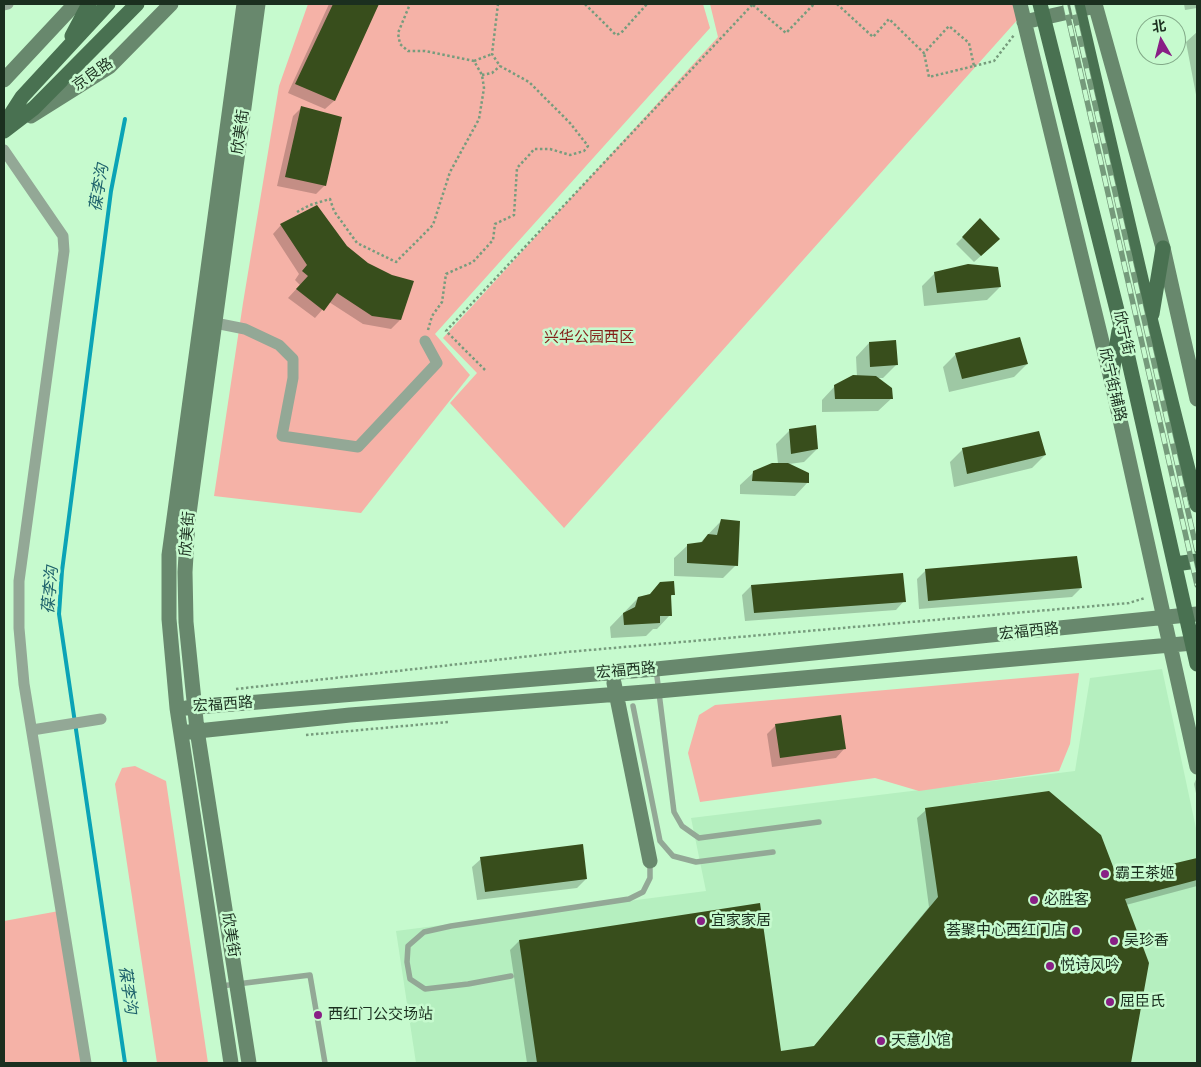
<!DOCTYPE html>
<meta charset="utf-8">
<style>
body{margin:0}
#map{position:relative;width:1201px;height:1067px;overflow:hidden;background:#c6face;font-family:"DejaVu Sans","Noto Sans SC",sans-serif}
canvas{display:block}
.frame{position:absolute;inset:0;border:5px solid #1b2f1f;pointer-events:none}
.north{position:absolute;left:1136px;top:15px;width:50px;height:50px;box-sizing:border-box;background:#c6face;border:1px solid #82a988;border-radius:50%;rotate:352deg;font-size:14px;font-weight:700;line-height:20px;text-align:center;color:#1b2f1f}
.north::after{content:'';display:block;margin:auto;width:18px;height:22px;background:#881f85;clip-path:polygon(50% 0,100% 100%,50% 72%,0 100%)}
</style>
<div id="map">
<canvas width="1201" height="1067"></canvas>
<div class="frame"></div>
<div class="north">北</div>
</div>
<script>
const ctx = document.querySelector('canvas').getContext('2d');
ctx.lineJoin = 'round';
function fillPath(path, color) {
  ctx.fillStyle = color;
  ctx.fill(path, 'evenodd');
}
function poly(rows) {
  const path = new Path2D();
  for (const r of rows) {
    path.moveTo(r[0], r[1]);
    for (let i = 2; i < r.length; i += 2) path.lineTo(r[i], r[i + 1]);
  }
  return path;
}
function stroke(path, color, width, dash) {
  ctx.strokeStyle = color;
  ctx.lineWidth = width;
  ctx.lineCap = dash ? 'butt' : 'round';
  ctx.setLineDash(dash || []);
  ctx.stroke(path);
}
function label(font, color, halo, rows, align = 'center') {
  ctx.font = font + ' "DejaVu Sans","Noto Sans SC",sans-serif';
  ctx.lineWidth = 5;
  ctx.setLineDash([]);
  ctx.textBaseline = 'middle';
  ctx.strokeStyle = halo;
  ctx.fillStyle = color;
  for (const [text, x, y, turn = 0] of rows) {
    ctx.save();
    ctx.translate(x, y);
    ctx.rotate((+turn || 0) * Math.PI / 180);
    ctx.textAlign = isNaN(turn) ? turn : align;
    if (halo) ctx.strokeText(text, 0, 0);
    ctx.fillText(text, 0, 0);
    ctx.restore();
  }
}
fillPath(poly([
 [1162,669,1197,833,1197,1063,416,1063,396,931,706,891,691,818,1075,771,1090,678]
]), '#b5efbf');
fillPath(poly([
 [308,4,703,4,710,28,435,334,470,375,361,513,214,496,243,303,279,86],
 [710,4,1016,4,1019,18,564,528,450,403,477,373,443,338,718,37],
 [1079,673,1070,744,1059,771,919,791,875,778,700,802,688,753,699,715,715,705],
 [135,766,166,781,208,1063,157,1063,115,784,122,768],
 [59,911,83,1063,4,1063,4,921]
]), '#f5b2a7');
fillPath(poly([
 [329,4,378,4,334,101,325,109,288,93],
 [1184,4,1197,4,1197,8,1185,10],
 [1197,32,1197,100,1186,42],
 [302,107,325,185,316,194,277,186,293,116],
 [980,220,992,246,974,262,956,244],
 [281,225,400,320,391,329,363,324,329,302,315,318,288,298,300,285,295,280,299,274,273,234],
 [935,273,1000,287,987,300,924,306,922,286],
 [869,343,897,364,883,378,877,378,892,398,878,411,822,412,822,400,835,386,857,377,856,357],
 [956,354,1027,364,1014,377,949,392,943,367],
 [789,431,817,449,804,462,789,464,808,482,795,496,740,494,740,485,754,472,778,464,776,444],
 [963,449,1045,455,1032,468,954,487,950,462],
 [722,520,736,565,723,578,674,576,674,558,688,545,700,543],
 [926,570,1081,588,1072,597,919,609,917,579],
 [902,574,904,601,896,610,745,621,742,595,751,586],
 [673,594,670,598,670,615,657,629,653,629,646,636,611,638,610,627,638,598],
 [776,725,844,749,836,758,772,767,767,734],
 [1197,777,1197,798,1194,784],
 [926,810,1116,879,1197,859,1197,886,1126,905,1148,964,1130,1063,527,1063,510,950,519,941,780,1052,813,1048,929,907,917,818],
 [481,859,586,879,577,888,477,900,472,867]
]), '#0003');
stroke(poly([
 [125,1063,59,614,62,571,111,191,125,119]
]), '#0aa3b6', 4);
fillPath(poly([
 [333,4,379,4,335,101,295,84],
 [301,106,342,117,326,186,285,177],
 [317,205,347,246,368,263,392,275,414,281,401,320,372,316,337,293,324,311,296,289,308,276,302,271,307,265,280,224],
 [980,218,1000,239,981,256,962,237],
 [968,264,998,267,1001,287,937,293,934,272],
 [1020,337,1028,364,962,379,955,353],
 [896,340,898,365,870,367,869,342],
 [853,375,876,376,892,388,893,399,835,399,834,385],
 [816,425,818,449,791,454,789,429],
 [1039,431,1046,455,967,474,962,448],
 [772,463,788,463,809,473,809,483,752,481,753,471],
 [721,519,740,521,738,566,687,563,687,544,702,542,708,534,717,535],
 [1077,556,1082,588,928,601,925,569],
 [903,573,906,602,754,613,751,585],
 [674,581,675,595,671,595,672,616,660,616,660,623,624,625,623,613,635,607,638,597,650,594,660,582],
 [841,715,846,749,780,758,775,724],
 [1049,791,1101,835,1117,877,1197,858,1197,880,1125,899,1149,963,1131,1063,537,1063,519,940,760,903,781,1051,814,1046,938,897,925,808],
 [583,844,587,879,485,892,480,857]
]), '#384e1c');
stroke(poly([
 [585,4,616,35,621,33,647,4],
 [837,4,873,37,889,19,924,53,949,26,969,43,974,66,929,77,924,53],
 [753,5,786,33,814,4],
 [474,61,492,54],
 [974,66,994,61,1014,35],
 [482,75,492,73,500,66],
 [297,212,310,205,330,199,334,211,357,243,396,262,433,225,450,172,479,119,484,88,482,75,474,61,425,51,408,51,400,44,398,33,410,4],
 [428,330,432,316,442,302,446,274,473,262,493,240,495,224,514,215,517,168,531,153,534,149,550,149,570,155,584,151,588,146,570,123,529,82,500,66,492,54,498,4],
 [485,370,446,331,753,4],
 [236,689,567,652,1129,603,1145,598],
 [306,735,448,722]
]), '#779c7d', 2.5, [2.5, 2.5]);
stroke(poly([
 [656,669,674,812,682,826,699,838,819,822],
 [633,706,660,841,673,856,696,862,773,852],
 [511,976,468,984,425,989,410,979,407,962,408,946,424,932,451,926,629,899,643,892,650,878,650,862],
 [221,986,310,975,325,1063]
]), '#93a896', 5.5);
stroke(poly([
 [4,5,8,4],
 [4,150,63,236,64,251,19,581,19,628,24,684,86,1063],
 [215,323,245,329,279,345,293,359,293,378,282,436,358,447,437,363,425,341],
 [32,730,101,719]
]), '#93a896', 11);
stroke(poly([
 [1020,4,1111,379,1197,767],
 [1095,4,1163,248,1197,399],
 [1024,22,1091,7],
 [4,80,75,4],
 [31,116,109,67,171,4],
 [614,683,650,861],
 [186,708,656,669,1197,614],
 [188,732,350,715,658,691,1193,643],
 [231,1063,177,708,169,619,169,555,244,4],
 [249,1063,197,730,186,622,185,572,188,521,258,4]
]), '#68886d', 15);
stroke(poly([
 [1040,4,1120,322,1197,664],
 [1077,4,1151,322,1197,505],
 [72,36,89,4],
 [4,125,22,97,108,4],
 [4,131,34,108,137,4],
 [1152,314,1163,248],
 [1111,379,1119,331],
 [1175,564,1197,561]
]), '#497151', 15);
const rail = poly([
 [1065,4,1197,585],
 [1072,4,1197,551]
]);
stroke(rail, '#759a7b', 5.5);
stroke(rail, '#c6face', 4, [11]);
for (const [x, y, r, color] of [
 [1105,874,5,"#881f85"],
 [1034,900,5,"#881f85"],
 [701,921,5,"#881f85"],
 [1076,931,5,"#881f85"],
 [1114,941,5,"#881f85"],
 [1050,966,5,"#881f85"],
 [1110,1002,5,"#881f85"],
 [318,1015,5,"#881f85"],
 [881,1041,5,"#881f85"]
]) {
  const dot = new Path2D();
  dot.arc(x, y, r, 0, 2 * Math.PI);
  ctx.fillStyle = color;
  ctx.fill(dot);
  stroke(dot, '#c6face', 2);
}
label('15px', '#1b2f1f', '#c6face', [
 ["京良路",93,75,-35],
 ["欣美街",241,132,-82],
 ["欣宁街",1123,333,77],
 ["欣宁街辅路",1112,385,77],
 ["欣美街",188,534,-85],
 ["宏福西路",1029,632,-6],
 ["宏福西路",626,671,-5],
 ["宏福西路",223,705,-4],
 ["欣美街",230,935,81]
]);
label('15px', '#831f17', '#c6face', [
 ["兴华公园西区",589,338]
]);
label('15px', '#1b2f1f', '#c6face', [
 ["霸王茶姬",1115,874],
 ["必胜客",1044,900],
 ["宜家家居",711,921],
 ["荟聚中心西红门店",1066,931,"right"],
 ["吴珍香",1124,941],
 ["悦诗风吟",1060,966],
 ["屈臣氏",1120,1002],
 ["西红门公交场站",328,1015],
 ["天意小馆",891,1041]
], 'left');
label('italic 16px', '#1e626c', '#c6face', [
 ["葆李沟",100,188,-81],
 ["葆李沟",51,590,-85],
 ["葆李沟",127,990,82]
]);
</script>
